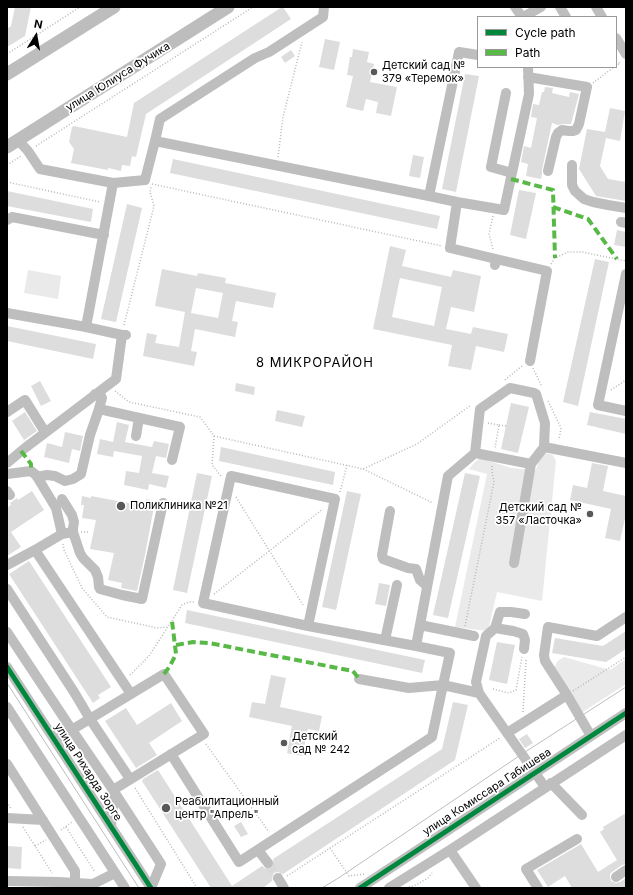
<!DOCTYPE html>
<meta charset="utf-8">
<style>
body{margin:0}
#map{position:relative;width:633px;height:895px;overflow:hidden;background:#fff;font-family:Inter,sans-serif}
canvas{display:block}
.frame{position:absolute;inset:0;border:8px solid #000;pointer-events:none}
.legend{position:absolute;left:477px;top:16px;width:140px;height:52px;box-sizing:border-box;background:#fff;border:1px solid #999;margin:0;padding:5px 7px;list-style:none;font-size:12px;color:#000}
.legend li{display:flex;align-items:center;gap:8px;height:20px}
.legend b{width:20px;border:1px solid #999}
.north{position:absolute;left:16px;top:16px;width:40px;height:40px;-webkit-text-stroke:3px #fff;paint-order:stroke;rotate:11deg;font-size:11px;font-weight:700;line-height:16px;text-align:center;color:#000}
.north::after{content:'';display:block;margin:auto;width:14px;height:18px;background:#000;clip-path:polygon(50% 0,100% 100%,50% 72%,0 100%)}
</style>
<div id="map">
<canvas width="633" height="895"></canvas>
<div class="frame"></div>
<ul class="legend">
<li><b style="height:5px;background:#00873e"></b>Cycle path</li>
<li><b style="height:5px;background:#58b947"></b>Path</li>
</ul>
<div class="north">N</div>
</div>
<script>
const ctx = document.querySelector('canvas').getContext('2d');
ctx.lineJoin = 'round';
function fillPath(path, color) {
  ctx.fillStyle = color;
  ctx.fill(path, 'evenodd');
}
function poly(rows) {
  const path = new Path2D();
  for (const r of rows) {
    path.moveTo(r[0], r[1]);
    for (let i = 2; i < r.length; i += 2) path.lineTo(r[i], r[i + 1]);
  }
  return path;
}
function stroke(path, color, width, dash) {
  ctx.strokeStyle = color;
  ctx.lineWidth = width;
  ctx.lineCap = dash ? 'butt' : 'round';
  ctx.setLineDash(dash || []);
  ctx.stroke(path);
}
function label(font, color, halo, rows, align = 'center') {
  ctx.font = font + ' Inter,sans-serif';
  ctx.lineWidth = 3.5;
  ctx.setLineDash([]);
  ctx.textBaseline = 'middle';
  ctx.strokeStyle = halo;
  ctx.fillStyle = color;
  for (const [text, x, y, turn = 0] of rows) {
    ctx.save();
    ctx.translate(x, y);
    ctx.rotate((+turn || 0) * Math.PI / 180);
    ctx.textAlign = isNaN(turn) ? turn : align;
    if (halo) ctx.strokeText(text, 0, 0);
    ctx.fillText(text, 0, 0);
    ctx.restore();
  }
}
fillPath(poly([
 [28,270,61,276,58,299,24,293],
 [545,453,553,455,556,461,542,601,497,592,488,631,455,627,487,474,469,469,474,463,480,458,511,468,536,470,539,460],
 [564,657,610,670,626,659,626,684,581,713,555,671,555,666,557,662,559,660]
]), '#eaeaea');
fillPath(poly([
 [15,7,31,7,25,36,7,47,7,29,11,26],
 [282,7,283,7,291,19,146,114,136,157,132,156,130,166,122,165,121,171,108,168,108,170,71,163,74,149,69,142,72,127,74,126,127,137,134,103],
 [325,39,340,42,334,70,319,67],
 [353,49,369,52,367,62,374,64,370,82,397,87,391,116,376,113,378,102,366,99,363,111,346,107,353,76,347,75,350,57,352,57],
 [291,50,295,56,285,63,281,57],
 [465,74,479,76,456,192,442,189],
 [545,87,553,88,552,93,569,97,570,92,579,94,571,124,563,124,558,125,552,123,542,170,542,174,541,179,526,176,528,164,521,162,524,146,531,148,537,118,531,117,533,104,539,105,542,92,544,92],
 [610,108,625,111,620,141,606,138,600,166,608,179,626,182,626,201,596,196,579,169,587,129,605,132],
 [413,155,424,157,420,178,409,176],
 [173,159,440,216,437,229,170,173],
 [519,190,536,193,526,239,510,235],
 [7,191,93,209,91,222,7,206],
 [127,204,142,208,116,322,101,319],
 [617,230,626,232,626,247,614,245],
 [390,246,406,250,402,266,451,277,453,270,481,276,474,312,451,307,446,329,471,334,473,327,508,334,504,352,476,346,471,370,448,366,452,345,373,329],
 [400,278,442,287,434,326,392,317],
 [595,259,609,262,578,406,563,402],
 [162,269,197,276,198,273,226,278,225,283,276,293,273,308,236,301,232,321,238,322,235,337,195,329,191,351,197,352,194,366,143,356,147,333,157,335,155,343,179,347,185,312,155,306],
 [196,288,223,293,218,318,191,313],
 [7,326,96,344,93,359,7,341],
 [40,381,51,401,41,406,31,386],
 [236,383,255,387,254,395,235,391],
 [511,403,529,407,518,453,501,449],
 [277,410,305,416,302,427,275,421],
 [25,412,37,431,24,440,12,421],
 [590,412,626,419,626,434,587,425],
 [117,422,129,425,125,442,152,447,154,441,169,444,166,458,156,456,152,473,169,476,166,488,149,484,148,490,124,485,126,471,139,473,142,456,114,451,113,457,97,454,100,439,113,442],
 [65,432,83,436,80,451,72,449,69,463,44,457,47,443,62,447],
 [221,447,335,472,333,485,219,461],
 [592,463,608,466,603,491,626,496,626,514,620,541,605,538,611,509,570,500,573,485,587,488],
 [197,473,212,476,187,593,173,590],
 [465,473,480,476,448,618,433,615],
 [32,491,44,510,11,532,21,547,7,556,7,508,11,505,10,503,17,498,18,500],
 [347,491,361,494,336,610,322,607],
 [82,496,91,498,91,496,144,506,146,499,155,501,145,555,137,591,121,588,122,583,108,580,114,553,90,549,96,520,82,518,84,505,81,505],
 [29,561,111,687,98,695,100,698,93,703,9,574],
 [379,583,390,585,386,606,375,604],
 [187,610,425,660,422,673,185,623],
 [626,631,626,649,606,662,552,653,555,638,603,646],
 [497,642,515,645,507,684,489,680],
 [271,675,286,678,280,707,322,716,319,731,308,729,302,756,287,753,292,726,249,717,252,702,265,704],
 [453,702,468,705,455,760,283,874,278,872,274,873,272,878,272,881,263,888,211,888,142,781,143,780,143,779,158,770,232,886,262,866,266,869,272,868,274,865,273,859,442,749],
 [171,703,182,721,149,743,157,755,136,768,105,721,126,708,137,725],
 [527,734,533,743,525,748,519,739],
 [626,813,626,864,622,865,612,872,610,874,610,877,611,881,616,883,620,882,626,878,626,888,572,888,565,876,548,887,537,870,581,844,598,872,617,860,600,832,604,829,603,827],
 [241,822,248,834,241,837,234,826],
 [7,846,22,847,21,869,7,868]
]), '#ddd');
stroke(poly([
 [268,863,278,878]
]), '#d9d9d9', 10, [10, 5]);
stroke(poly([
 [489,7,493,7],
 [7,54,80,7],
 [616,61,620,63,616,66],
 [593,83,614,67],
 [36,146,253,7],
 [278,157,283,117,302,42],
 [7,165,21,156],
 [7,182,100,202],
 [152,184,442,246],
 [493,216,489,234,493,249],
 [551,264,555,258,568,252,582,252,626,261],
 [124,325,154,206,150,192,151,187],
 [533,368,542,387],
 [505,380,522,366],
 [611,390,626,380],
 [115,391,129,402,200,417,214,436,363,469,417,444,471,405],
 [548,401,561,428,559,440],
 [488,423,499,425,495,448],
 [499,425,506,426],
 [214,436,212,465,221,476],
 [363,469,433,503],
 [340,492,347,465],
 [236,497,303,605],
 [81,532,89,532],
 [63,544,64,550,82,588,107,617,157,628,167,627],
 [214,594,323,509],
 [465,626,494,482,492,472,492,465],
 [130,675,149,656,182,605,189,602,194,602],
 [493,689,509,693,516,690,522,657],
 [573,691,626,657],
 [523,712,526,661,526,658],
 [206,744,269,832],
 [135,788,197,888],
 [7,802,11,809],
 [23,827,52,873],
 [66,827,95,872],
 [61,830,72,822],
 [35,846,46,840],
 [330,848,349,876,365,874],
 [287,876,500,738],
 [409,887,416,885,428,878,432,873]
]), '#b8b8b8', 1.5, [1, 2]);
stroke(poly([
 [515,7,522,17],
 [560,7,566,17],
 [596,7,602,17],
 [523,17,541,7],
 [616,38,626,54],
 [478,55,459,52,429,196,457,202,504,210,529,94,528,67],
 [528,77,587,87,579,124,576,130,573,131,569,131,562,130,558,133,556,137,548,171],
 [506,93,491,167,512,173],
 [18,140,28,151,40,169,113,183],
 [155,141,429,196],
 [572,165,572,185,575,191,584,199,593,202,608,205,626,208],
 [457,202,450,248,496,259,495,265],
 [7,220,12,217,104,235],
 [621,222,626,223],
 [496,259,547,271,530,361],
 [626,274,598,405,626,411],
 [7,313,86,327],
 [126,335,122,335,86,327,113,183,145,180,155,141,160,119,255,58,269,52,323,17,324,7],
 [99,409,180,427,172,460],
 [7,412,25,400,45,432],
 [136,436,139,418],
 [475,453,531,464,544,447,626,463],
 [7,463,25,448,116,379,122,335],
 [7,474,31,471,36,475,56,508,62,534],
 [37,477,47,475,55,476,65,481,73,479,81,474,90,435,98,412,102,398,101,396,95,394],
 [7,491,10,495],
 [62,499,72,515,74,522,73,528,73,532],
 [390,511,382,555,383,559,408,568,416,569,420,580,427,586],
 [35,550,131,694],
 [514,563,531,464],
 [7,565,35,550,62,534,73,532,80,553,83,558,95,570,98,577,99,587,100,589,122,595,142,599,163,503],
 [7,589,74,692,90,719,130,779],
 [420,625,474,636],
 [308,626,335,499,231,476,203,603,308,626,416,646],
 [495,628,513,631,523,634,525,640,524,649],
 [7,632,72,730,113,790,161,864,151,888],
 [385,640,397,585],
 [7,667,151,888],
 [359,679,409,688,443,685,450,653,416,646,448,476,475,453,480,409,510,388,534,393,536,394,545,423,544,447],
 [479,693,476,682,486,636,495,628,500,612,511,612,525,614],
 [7,707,125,888],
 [507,733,567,695],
 [591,736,567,695,545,661,544,655,548,627,597,636,626,617],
 [55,740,164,674,204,734,113,790,114,798,111,826],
 [171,754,239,862,432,737,443,685,479,693,545,787],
 [7,764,75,871,75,883],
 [551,783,582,815],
 [7,818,43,820],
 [258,850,268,863],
 [450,850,476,888],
 [616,877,626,870],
 [278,878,284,888],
 [7,881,59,882,93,884,115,873],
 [360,888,626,713],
 [389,888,450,850,626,735],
 [538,888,526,869,577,839]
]), '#bebebe', 10);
stroke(poly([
 [7,74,114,7],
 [7,147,228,7]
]), '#bdbdbd', 13);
stroke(poly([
 [7,683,139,888],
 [322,888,340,877,522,754,626,687]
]), '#bdbdbd', 1);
stroke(poly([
 [511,179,553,190,555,258],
 [553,207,588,219,617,259],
 [21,451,31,464,31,471],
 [176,645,193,642,209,643,353,671,359,679],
 [164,674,170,666,176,654,172,621]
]), '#58b947', 4, [8, 4]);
stroke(poly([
 [7,667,151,888],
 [360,888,626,713]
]), '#00873e', 5);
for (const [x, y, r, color] of [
 [374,72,4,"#595959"],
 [121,506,5,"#595959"],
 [590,514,4,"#595959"],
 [284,743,4,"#595959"],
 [166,808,5,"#595959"]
]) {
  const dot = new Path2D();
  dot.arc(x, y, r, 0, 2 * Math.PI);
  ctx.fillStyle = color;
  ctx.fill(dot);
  stroke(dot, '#fff', 1.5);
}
label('11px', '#000', '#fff', [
 ["Детский сад №",382,66],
 ["379 «Теремок»",382,79],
 ["Поликлиника №21",130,506],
 ["Детский сад №",582,508,"right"],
 ["357 «Ласточка»",582,521,"right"],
 ["Детский",292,737],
 ["сад № 242",292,750],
 ["Реабилитационный",175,802],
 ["центр \"Апрель\"",175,815]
], 'left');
label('11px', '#000', '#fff', [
 ["улица Юлиуса Фучика",118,77,-32],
 ["улица Рихарда Зорге",88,772,57],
 ["улица Комиссара Габишева",487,792,-33]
]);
ctx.letterSpacing = '1px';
label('13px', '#000', '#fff', [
 ["8 МИКРОРАЙОН",315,363]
]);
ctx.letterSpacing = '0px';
</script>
